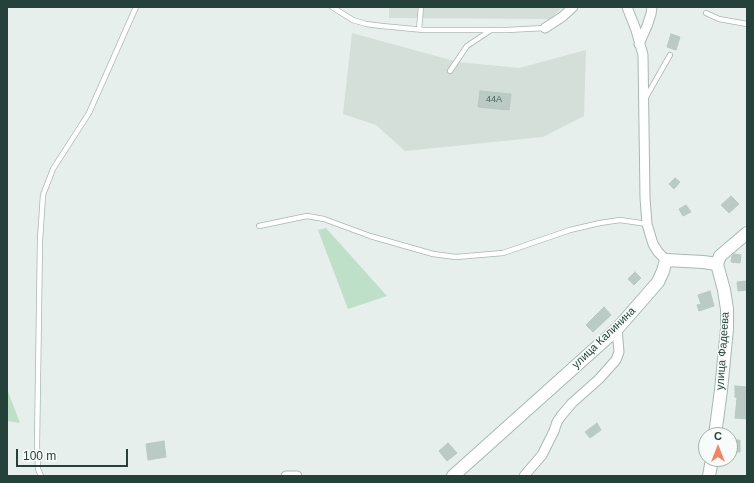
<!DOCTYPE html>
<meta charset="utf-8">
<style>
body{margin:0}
#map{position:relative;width:754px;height:483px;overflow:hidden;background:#e6efeb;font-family:Arial,sans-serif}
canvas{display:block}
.frame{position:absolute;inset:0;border:8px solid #24423a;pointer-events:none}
.north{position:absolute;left:698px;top:427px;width:40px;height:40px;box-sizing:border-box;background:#f7fbf9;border:1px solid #a3b1ad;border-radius:50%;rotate:0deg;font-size:11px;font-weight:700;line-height:16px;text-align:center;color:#24423a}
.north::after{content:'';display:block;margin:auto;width:14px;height:18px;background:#f4845f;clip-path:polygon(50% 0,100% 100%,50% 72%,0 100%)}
.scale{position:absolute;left:16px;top:449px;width:112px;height:18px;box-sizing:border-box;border:2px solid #24423a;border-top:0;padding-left:5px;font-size:12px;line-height:14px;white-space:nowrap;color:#24423a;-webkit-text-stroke:3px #f7fbf9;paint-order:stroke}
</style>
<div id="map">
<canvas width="754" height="483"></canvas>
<div class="frame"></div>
<div class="north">С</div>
<div class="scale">100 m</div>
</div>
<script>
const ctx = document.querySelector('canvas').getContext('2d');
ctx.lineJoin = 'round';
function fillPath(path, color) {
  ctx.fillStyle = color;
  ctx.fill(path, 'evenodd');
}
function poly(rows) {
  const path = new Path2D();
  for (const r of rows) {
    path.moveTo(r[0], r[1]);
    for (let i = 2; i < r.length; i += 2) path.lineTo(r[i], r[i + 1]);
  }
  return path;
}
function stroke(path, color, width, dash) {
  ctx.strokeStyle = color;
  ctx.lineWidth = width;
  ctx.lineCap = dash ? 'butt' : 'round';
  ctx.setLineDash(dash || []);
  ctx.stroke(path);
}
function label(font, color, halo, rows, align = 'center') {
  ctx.font = font + ' Arial,sans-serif';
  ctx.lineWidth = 3;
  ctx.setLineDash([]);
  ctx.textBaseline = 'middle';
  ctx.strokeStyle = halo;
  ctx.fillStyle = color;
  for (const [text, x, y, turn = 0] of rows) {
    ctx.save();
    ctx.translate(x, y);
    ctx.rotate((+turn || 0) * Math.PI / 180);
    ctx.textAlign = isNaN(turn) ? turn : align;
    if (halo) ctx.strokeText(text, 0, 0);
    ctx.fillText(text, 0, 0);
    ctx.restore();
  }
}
fillPath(poly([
 [389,7,563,7,550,19,389,18],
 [352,33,458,62,519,68,586,50,584,116,543,137,405,151,376,125,343,114]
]), '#d4dfda');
fillPath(poly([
 [326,228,387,296,348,309,318,230],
 [7,389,20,423,7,421]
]), '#bfe0c8');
const building = poly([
 [671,34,680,37,676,50,667,47,671,34],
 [480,91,511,94,509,110,478,107,480,91],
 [675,178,680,182,674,189,669,184,675,178],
 [731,196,739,204,729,213,721,205,731,196],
 [686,205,691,212,683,216,679,209,686,205],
 [734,254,741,255,740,263,731,262,732,256,734,254],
 [635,272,641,278,634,285,628,279,635,272],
 [747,281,747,290,738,291,737,282,747,281],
 [710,291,714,306,699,311,697,305,701,304,698,295,710,291],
 [604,307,611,315,593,332,586,325,604,307],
 [735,386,747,387,747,419,735,418,737,398,735,397,735,386],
 [597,423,601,430,590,438,585,432,597,423],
 [730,440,740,440,740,452,730,452,730,440],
 [164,441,166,457,148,460,146,444,164,441],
 [448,443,457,453,447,461,439,451,448,443]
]);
fillPath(building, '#bbcac4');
stroke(building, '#b8c9c2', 1);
const lane = poly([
 [332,7,353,20,366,24,382,26,424,30,507,30,545,28],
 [706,13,719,19,747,24],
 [419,29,421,7],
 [450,71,467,46,491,30],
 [645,99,670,55],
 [259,226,307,216,324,219,370,236,433,254,456,257,503,253,570,230,600,223,620,220,647,224],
 [41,476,38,469,37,446,40,240,43,195,53,169,89,113,136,7]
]);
const street = poly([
 [627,7,636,30,643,55,645,198,647,224,653,244,658,252,666,260],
 [545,28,562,17,573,7],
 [639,44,647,26,651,14,652,7],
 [286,476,297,476],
 [524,476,542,455,554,431,557,422,561,416,572,403,599,379,616,360,619,352,617,329]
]);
const secondary = poly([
 [715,435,721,390,727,329,727,309,724,290,717,264,720,256,747,233],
 [453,476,617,329,658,282,663,271,666,260,703,262,717,264],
 [709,476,712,459]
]);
stroke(lane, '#a8b8b2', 6);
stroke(street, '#a8b8b2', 11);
stroke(secondary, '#a4bbb3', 14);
stroke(lane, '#fff', 4.5);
stroke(street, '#fff', 9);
stroke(secondary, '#fff', 12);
label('9px', '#4a645c', null, [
 ["44А",494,100]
]);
label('11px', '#24423a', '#f7fbf9', [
 ["улица Калинина",604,338,-44],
 ["улица Фадеева",723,351,-86]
]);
</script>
